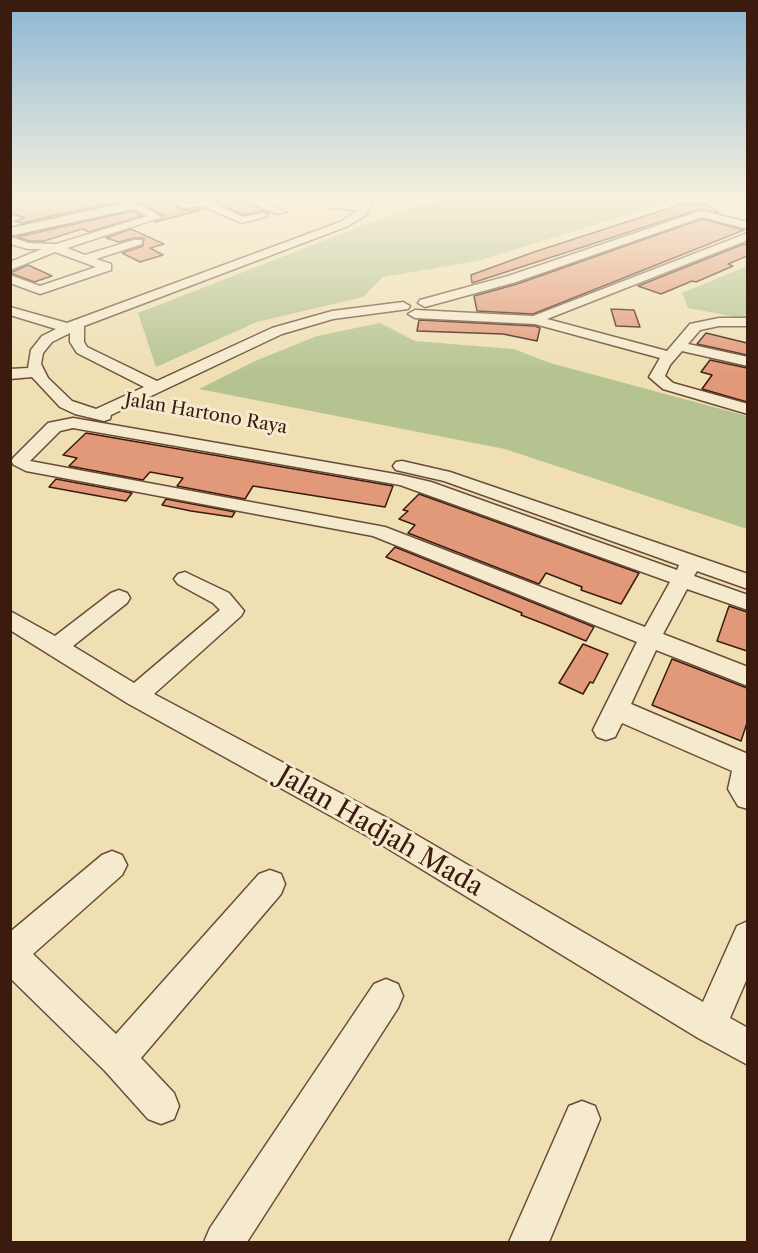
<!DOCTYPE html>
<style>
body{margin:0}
#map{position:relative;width:758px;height:1253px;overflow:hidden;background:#efdfb3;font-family:"Libre Caslon Text",serif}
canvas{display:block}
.frame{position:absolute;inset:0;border:12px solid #3c1b0f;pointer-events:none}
</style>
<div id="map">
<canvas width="758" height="1253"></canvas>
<div class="frame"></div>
</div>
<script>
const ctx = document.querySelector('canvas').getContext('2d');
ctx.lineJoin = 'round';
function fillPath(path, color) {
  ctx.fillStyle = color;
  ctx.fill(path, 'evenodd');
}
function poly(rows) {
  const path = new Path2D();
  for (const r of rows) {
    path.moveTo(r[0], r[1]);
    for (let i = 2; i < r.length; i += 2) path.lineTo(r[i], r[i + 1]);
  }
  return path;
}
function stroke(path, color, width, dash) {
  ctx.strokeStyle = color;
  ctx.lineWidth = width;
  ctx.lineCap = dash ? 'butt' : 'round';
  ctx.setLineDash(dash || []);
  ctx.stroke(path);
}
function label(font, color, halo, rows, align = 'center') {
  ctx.font = font + ' "Libre Caslon Text",serif';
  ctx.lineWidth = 6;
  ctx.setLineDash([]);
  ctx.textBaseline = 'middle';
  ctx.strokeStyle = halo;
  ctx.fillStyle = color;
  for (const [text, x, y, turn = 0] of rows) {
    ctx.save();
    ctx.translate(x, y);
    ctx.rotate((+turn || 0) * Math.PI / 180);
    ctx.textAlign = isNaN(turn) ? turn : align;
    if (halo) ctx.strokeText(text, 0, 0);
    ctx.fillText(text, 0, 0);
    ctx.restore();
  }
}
fillPath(poly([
 [441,200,676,200,477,261,383,277,363,297,257,322,156,367,138,313,395,213],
 [747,266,747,319,688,308,682,293],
 [380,323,415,341,514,349,550,363,747,416,747,529,505,449,199,389,255,361,317,336]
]), '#b4c390');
const building = poly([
 [10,200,125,200,21,223,15,221,25,218,10,213,10,200],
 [136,200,169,200,182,210,204,209,155,222,164,216,136,200],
 [212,200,242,200,269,213,263,211,243,215,212,200],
 [706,203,719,213,700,209,472,283,471,275,534,252,682,204,706,203],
 [133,211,142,216,89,232,82,229,44,241,29,241,17,237,133,211],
 [702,219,744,230,533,314,477,311,474,296,517,284,702,219],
 [131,229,164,244,150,248,163,255,140,262,122,253,143,246,144,238,134,238,119,242,106,238,131,229],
 [744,244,747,245,747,256,728,264,733,266,696,282,692,281,661,294,638,286,744,244],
 [28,265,52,276,34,282,10,273,28,265],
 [611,309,634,310,640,327,616,326,611,309],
 [419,320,535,326,540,328,537,341,503,334,417,331,419,320],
 [706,333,747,343,747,355,697,344,706,333],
 [710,360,747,368,747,402,702,389,712,375,701,372,710,360],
 [86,433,109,437,393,486,385,507,253,486,245,499,177,486,183,478,150,472,143,480,69,466,77,458,63,455,86,433],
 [56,479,132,493,126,501,49,487,56,479],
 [419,494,639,573,621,604,581,590,582,587,546,573,539,584,408,533,415,525,399,519,408,511,403,510,419,494],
 [166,499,235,512,232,517,191,511,162,505,166,499],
 [395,547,594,627,586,641,547,625,521,615,522,613,386,557,395,547],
 [729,606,747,612,747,651,717,641,729,606],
 [583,644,608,654,593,683,590,682,583,694,559,683,583,644],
 [672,659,747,688,747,723,741,741,652,705,672,659]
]);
fillPath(building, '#e2997a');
stroke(building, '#3c1b0f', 1.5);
const minor = poly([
 [171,200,188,203,205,200,243,217,263,213,268,216,242,223,202,206,182,208,171,200],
 [244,200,260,200,286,212,277,214,244,200],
 [316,200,362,204,364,200,374,200,366,215,348,226,84,326,84,342,87,347,157,381,272,328,332,311,403,302,410,306,408,309,333,319,282,334,111,415,110,419,104,421,75,414,60,407,32,377,10,379,10,369,28,368,31,350,42,336,56,329,10,315,10,307,67,323,340,222,359,210,332,208,316,200],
 [70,333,70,342,77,353,144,387,96,409,72,401,48,378,41,364,43,353,52,342,70,333],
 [133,202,162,217,67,248,85,255,134,240,142,240,142,244,96,259,111,264,111,270,40,294,10,283,10,275,40,286,96,267,55,252,10,270,10,262,42,249,28,249,10,244,10,237,29,243,56,244,148,216,129,207,129,203,133,202],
 [701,211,748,222,748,229,702,217,516,282,425,307,418,303,420,300,508,276,701,211],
 [748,233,748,240,547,319,667,351,690,324,719,318,748,318,748,326,719,326,700,330,688,344,748,357,748,366,682,351,670,365,665,376,673,383,748,404,748,414,663,389,649,377,660,358,535,324,415,318,408,314,415,310,533,316,748,233],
 [73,418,401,475,431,482,677,570,679,565,444,481,396,470,393,466,396,462,402,461,450,472,748,574,748,589,697,571,694,576,748,595,748,610,687,589,663,634,748,667,748,686,656,650,631,704,748,754,748,809,738,806,728,789,732,771,622,723,615,737,606,740,597,737,593,730,637,642,373,536,26,471,14,465,11,461,14,457,48,423,73,418],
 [73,428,400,485,670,582,645,627,385,527,30,461,60,431,73,428],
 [185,572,229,593,244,611,241,616,154,694,389,819,703,1002,737,926,748,921,748,976,730,1018,748,1028,748,1065,698,1038,369,837,127,703,10,630,10,611,55,636,111,593,119,590,127,593,130,598,127,603,73,646,134,683,220,610,213,603,178,584,174,579,178,574,185,572],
 [112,851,122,855,127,865,122,875,33,954,116,1034,259,874,270,870,281,874,285,884,281,894,141,1058,174,1093,179,1106,174,1119,161,1124,148,1119,105,1071,10,978,10,932,102,855,112,851],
 [386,979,398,984,403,996,398,1008,247,1242,204,1242,210,1228,374,984,386,979],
 [582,1101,595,1106,600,1119,549,1242,509,1242,569,1106,582,1101]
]);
const major = poly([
 [133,201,139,205,138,208,10,236,10,228,133,201]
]);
stroke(minor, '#694c38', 3);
stroke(major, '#3c1b0f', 3);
fillPath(minor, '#f5eace');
fillPath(major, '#efdfb3');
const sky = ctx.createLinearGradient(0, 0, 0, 376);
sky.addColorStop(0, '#8bb6d5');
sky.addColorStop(0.53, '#f8f1dd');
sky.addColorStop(1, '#f8f1dd00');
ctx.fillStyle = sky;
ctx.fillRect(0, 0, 758, 376);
label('18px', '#3c1b0f', '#f5eace', [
 ["Jalan Hartono Raya",206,414,10]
]);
label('26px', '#3c1b0f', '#f5eace', [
 ["Jalan Hadjah Mada",380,832,30]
]);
</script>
